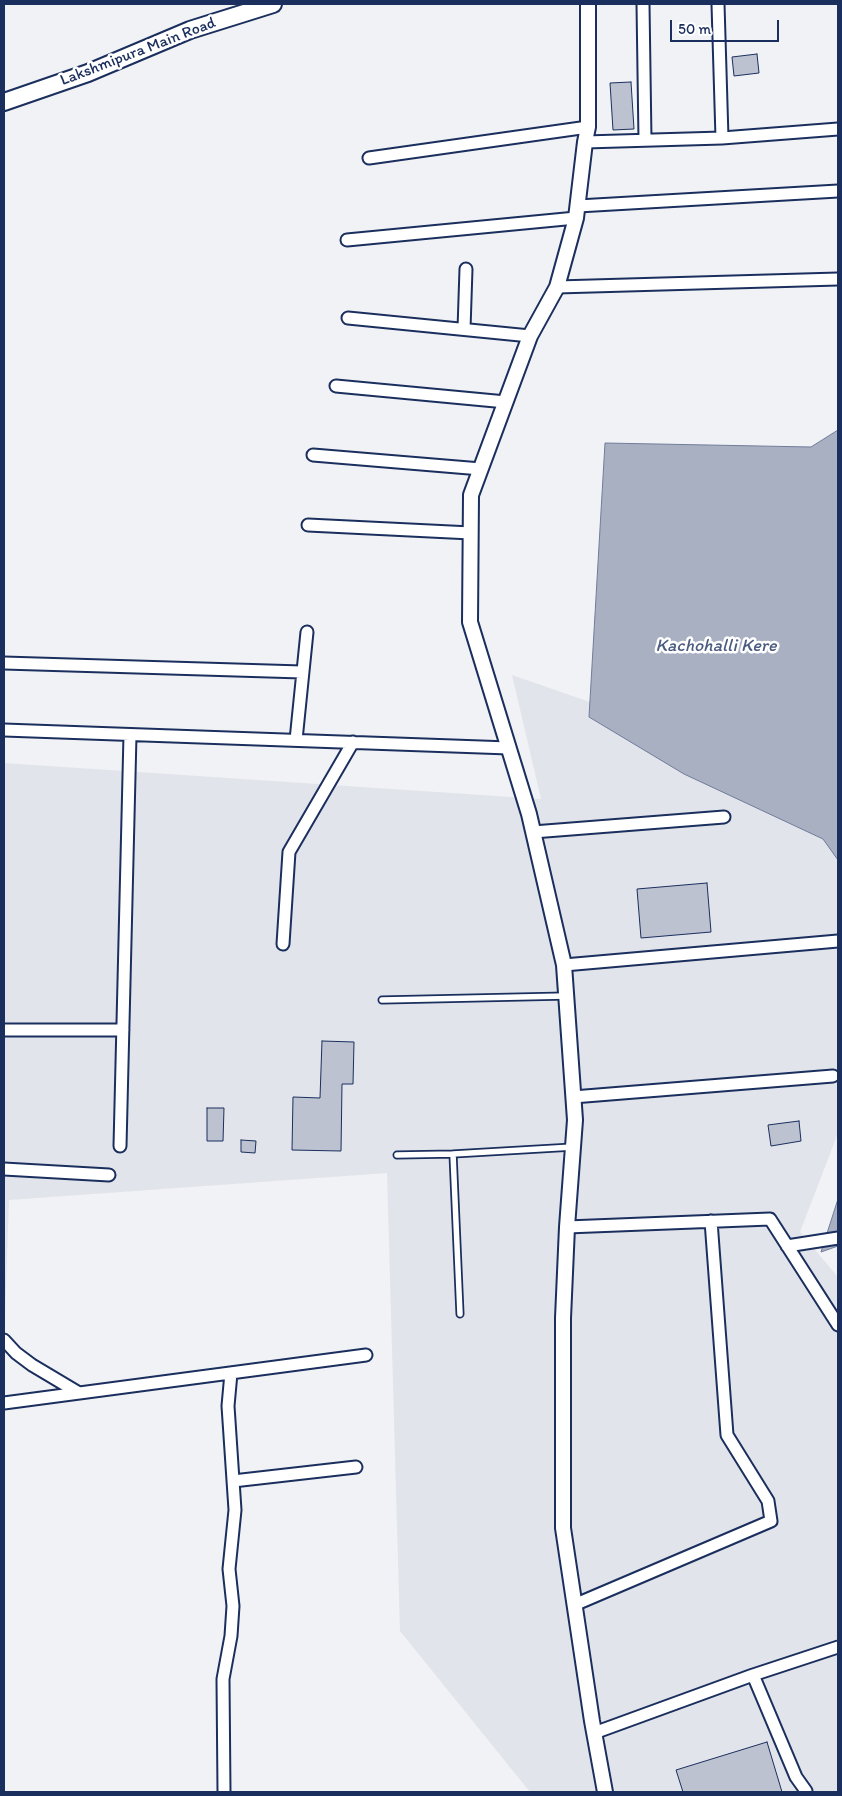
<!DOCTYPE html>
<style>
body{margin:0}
#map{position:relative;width:842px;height:1796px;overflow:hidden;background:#f1f2f5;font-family:Itim,sans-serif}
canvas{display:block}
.frame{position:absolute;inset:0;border:5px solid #1b2f5e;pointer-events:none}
.scale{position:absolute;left:670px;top:20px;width:109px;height:22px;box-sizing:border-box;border:2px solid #1b2f5e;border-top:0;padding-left:6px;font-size:15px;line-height:18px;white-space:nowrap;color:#1b2f5e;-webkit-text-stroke:4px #fff;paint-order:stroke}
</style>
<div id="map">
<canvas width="842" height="1796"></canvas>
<div class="frame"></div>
<div class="scale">50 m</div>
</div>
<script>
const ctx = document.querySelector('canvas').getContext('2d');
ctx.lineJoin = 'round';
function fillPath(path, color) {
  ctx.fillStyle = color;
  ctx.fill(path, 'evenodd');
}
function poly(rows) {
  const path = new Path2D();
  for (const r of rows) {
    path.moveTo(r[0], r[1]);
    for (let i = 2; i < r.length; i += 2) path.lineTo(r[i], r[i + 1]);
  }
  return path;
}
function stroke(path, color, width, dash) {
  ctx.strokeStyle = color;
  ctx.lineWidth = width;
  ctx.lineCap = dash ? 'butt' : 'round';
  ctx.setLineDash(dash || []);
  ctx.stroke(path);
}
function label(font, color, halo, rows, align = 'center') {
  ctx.font = font + ' Itim,sans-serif';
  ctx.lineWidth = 5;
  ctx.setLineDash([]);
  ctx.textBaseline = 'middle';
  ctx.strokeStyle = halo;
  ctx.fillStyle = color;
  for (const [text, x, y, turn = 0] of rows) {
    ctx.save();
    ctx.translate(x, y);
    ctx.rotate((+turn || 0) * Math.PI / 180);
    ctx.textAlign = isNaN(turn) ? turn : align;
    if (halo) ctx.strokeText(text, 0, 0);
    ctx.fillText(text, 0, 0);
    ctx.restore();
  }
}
fillPath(poly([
 [512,675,587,701,811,814,838,851,838,1133,800,1232,838,1277,838,1792,530,1792,400,1631,387,1173,9,1200,4,1347,4,763,541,799]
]), '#e1e4ea');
const water = poly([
 [838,430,838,860,823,839,684,774,589,717,605,443,811,447,838,430],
 [838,1199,838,1246,821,1252,838,1199]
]);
fillPath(water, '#a8b0c2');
stroke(water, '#707c9a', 1);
const building = poly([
 [757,54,759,73,734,76,732,57,757,54],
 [631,82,634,129,613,130,610,83,631,82],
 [707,883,711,932,641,938,637,889,707,883],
 [322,1041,354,1042,353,1084,342,1084,341,1151,292,1150,293,1097,320,1098,322,1041],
 [207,1108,224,1108,223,1141,207,1141,207,1108],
 [799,1121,801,1141,771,1146,768,1125,799,1121],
 [241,1140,256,1141,255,1153,241,1152,241,1140],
 [767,1742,782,1792,683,1792,676,1770,767,1742]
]);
fillPath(building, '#bcc2d0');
stroke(building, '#1b2f5e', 1);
const service = poly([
 [382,1000,566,996],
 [453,1154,573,1147],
 [397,1155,453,1154,460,1314]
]);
const minor = poly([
 [643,4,645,140],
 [718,4,722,138,838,129],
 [585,142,722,138],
 [369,158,588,127],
 [578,206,838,191],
 [347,240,576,218],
 [557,287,838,279],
 [348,318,530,336],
 [464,329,466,269],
 [336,386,506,402],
 [313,455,481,469],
 [308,525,471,533],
 [4,663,302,672],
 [4,730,509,748],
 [296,740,307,632],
 [533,832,724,817],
 [283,944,289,852,353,742],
 [564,965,838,941],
 [4,1030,123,1030],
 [573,1097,833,1076],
 [120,1146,130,735],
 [4,1169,109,1175],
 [567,1227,770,1219,838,1325],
 [787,1246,838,1238],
 [4,1340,16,1353,32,1365,79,1393],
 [4,1403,366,1355],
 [233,1481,356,1467],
 [574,1605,771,1521,768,1501,727,1435,711,1221],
 [753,1675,796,1777,806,1791],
 [594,1733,753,1675,838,1647],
 [224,1792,223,1679,231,1636,233,1606,229,1569,235,1510,228,1406,231,1373]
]);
const tertiary = poly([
 [588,4,588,127,585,142,576,218,557,287,530,336,471,495,470,622,529,814,564,965,575,1120,567,1227,563,1318,563,1528,592,1721,605,1792]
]);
const secondary = poly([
 [4,102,88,73,190,30,273,4]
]);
stroke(service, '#1b2f5e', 9);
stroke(minor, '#1b2f5e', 15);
stroke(tertiary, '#1b2f5e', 18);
stroke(secondary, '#1b2f5e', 20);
stroke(service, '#fff', 5.5);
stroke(minor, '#fff', 11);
stroke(tertiary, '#fff', 14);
stroke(secondary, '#fff', 16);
label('16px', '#1b2f5e', '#fff', [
 ["Lakshmipura Main Road",138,52,-21]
]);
label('italic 18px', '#4c5c81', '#fff', [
 ["Kachohalli Kere",716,646]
]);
</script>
